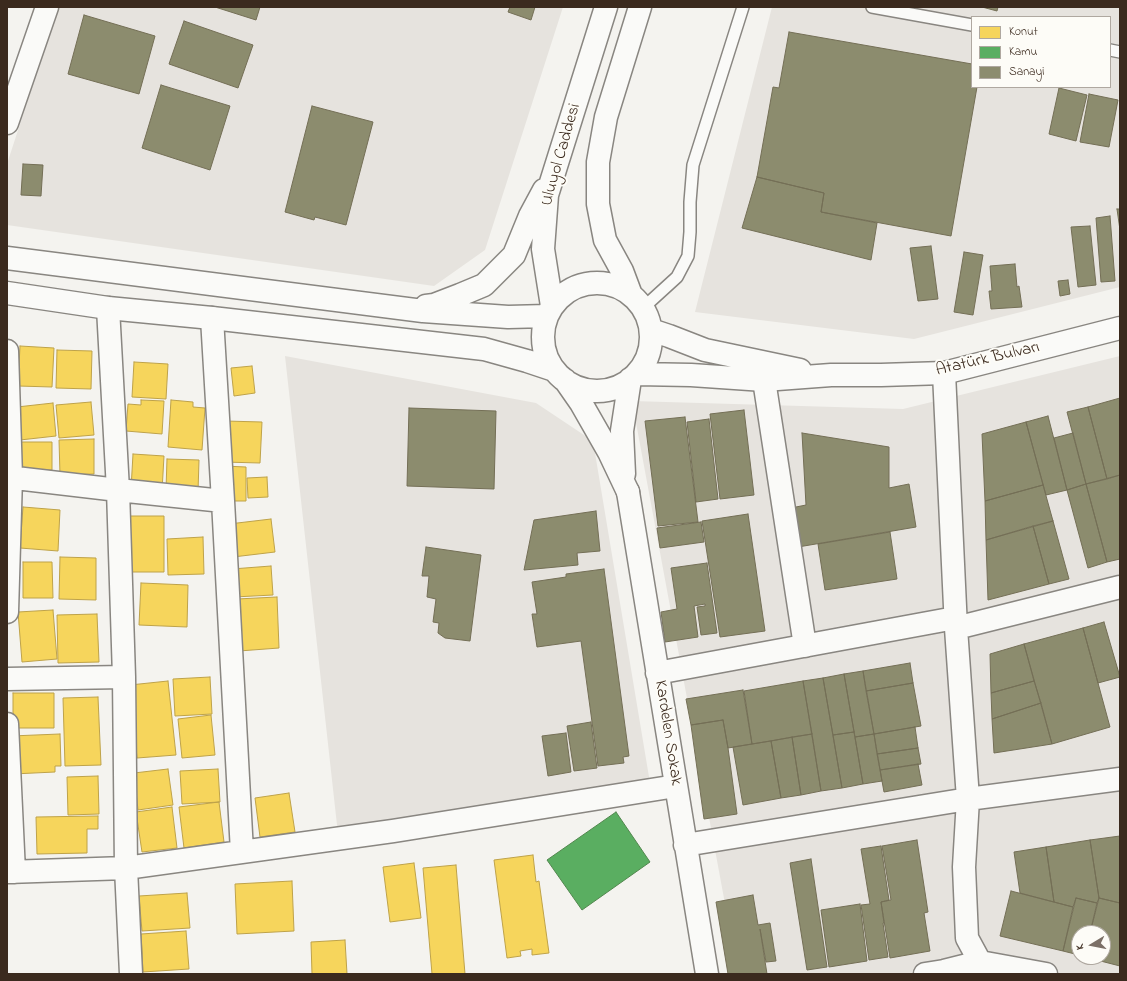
<!DOCTYPE html>
<meta charset="utf-8">
<style>
body{margin:0}
#map{position:relative;width:1127px;height:981px;overflow:hidden;background:#f4f3ef;font-family:"Indie Flower",sans-serif}
canvas{display:block}
.frame{position:absolute;inset:0;border:8px solid #3b2a1e;pointer-events:none}
.legend{position:absolute;left:971px;top:16px;width:140px;height:72px;box-sizing:border-box;background:#fdfcf7;border:1px solid #afa8a0;margin:0;padding:5px 7px;list-style:none;font-size:12px;color:#3b2a1e}
.legend li{display:flex;align-items:center;gap:8px;height:20px}
.legend b{width:20px;border:1px solid #afa8a0}
.north{position:absolute;left:1071px;top:925px;width:40px;height:40px;box-sizing:border-box;background:#fdfcf7;border:1px solid #afa8a0;border-radius:50%;rotate:260deg;font-size:11px;font-weight:700;line-height:16px;text-align:center;color:#3b2a1e}
.north::after{content:'';display:block;margin:auto;width:14px;height:18px;background:#7c7067;clip-path:polygon(50% 0,100% 100%,50% 72%,0 100%)}
</style>
<div id="map">
<canvas width="1127" height="981"></canvas>
<div class="frame"></div>
<ul class="legend">
<li><b style="height:11px;background:#f6d55c"></b>Konut</li>
<li><b style="height:11px;background:#5aae61"></b>Kamu</li>
<li><b style="height:11px;background:#8c8c6e"></b>Sanayi</li>
</ul>
<div class="north">K</div>
</div>
<script>
const ctx = document.querySelector('canvas').getContext('2d');
ctx.lineJoin = 'round';
function fillPath(path, color) {
  ctx.fillStyle = color;
  ctx.fill(path, 'evenodd');
}
function poly(rows) {
  const path = new Path2D();
  for (const r of rows) {
    if (r.length === 3) {
      path.moveTo(r[0] + r[2], r[1]);
      path.arc(r[0], r[1], r[2], 0, 2 * Math.PI);
      continue;
    }
    path.moveTo(r[0], r[1]);
    for (let i = 2; i < r.length; i += 2) path.lineTo(r[i], r[i + 1]);
  }
  return path;
}
function stroke(path, color, width, dash) {
  ctx.strokeStyle = color;
  ctx.lineWidth = width;
  ctx.lineCap = dash ? 'butt' : 'round';
  ctx.setLineDash(dash || []);
  ctx.stroke(path);
}
function label(font, color, halo, rows, align = 'center') {
  ctx.font = font + ' "Indie Flower",sans-serif';
  ctx.lineWidth = 4;
  ctx.setLineDash([]);
  ctx.textBaseline = 'middle';
  ctx.strokeStyle = halo;
  ctx.fillStyle = color;
  for (const [text, x, y, turn = 0] of rows) {
    ctx.save();
    ctx.translate(x, y);
    ctx.rotate((+turn || 0) * Math.PI / 180);
    ctx.textAlign = isNaN(turn) ? turn : align;
    if (halo) ctx.strokeText(text, 0, 0);
    ctx.fillText(text, 0, 0);
    ctx.restore();
  }
}
fillPath(poly([
 [58,7,563,7,485,250,434,286,7,225,7,164],
 [772,7,1120,7,1120,287,914,339,695,312],
 [972,17,1110,17,1110,87,972,87],
 [285,356,536,403,593,441,653,801,339,843],
 [1120,356,1120,974,738,974,632,401,903,409],
 [1079,933,1103,933,1103,957,1079,957]
]), '#e6e3de');
const homes = poly([
 [20,346,54,348,52,387,18,386,20,346],
 [57,350,92,351,91,389,56,388,57,350],
 [134,362,168,364,166,399,132,397,134,362],
 [252,366,255,393,234,396,231,368,252,366],
 [141,400,164,401,162,434,126,431,128,404,141,405,141,400],
 [171,400,193,402,193,407,205,408,202,450,168,447,171,400],
 [91,402,94,435,59,438,56,405,91,402],
 [53,403,56,436,20,440,17,407,53,403],
 [225,421,262,422,260,463,223,462,225,421],
 [94,439,94,474,60,475,59,440,94,439],
 [21,442,52,442,52,470,21,471,21,442],
 [133,454,164,456,162,491,131,489,133,454],
 [167,459,199,460,198,492,166,490,167,459],
 [223,466,246,467,246,501,224,501,223,466],
 [267,477,268,497,248,498,247,478,267,477],
 [23,507,60,510,58,551,20,548,23,507],
 [129,516,164,516,164,572,130,572,129,516],
 [271,519,275,552,233,557,229,524,271,519],
 [203,537,204,574,168,575,167,539,203,537],
 [60,557,96,558,96,600,59,599,60,557],
 [23,562,52,562,53,598,23,598,23,562],
 [271,566,273,595,234,597,232,569,271,566],
 [141,583,188,585,187,627,139,625,141,583],
 [277,597,279,648,239,651,237,599,277,597],
 [53,610,57,659,22,662,18,612,53,610],
 [97,614,99,662,58,663,57,615,97,614],
 [210,677,212,714,175,716,173,679,210,677],
 [168,681,176,755,137,758,130,685,168,681],
 [13,693,54,693,54,728,13,728,13,693],
 [98,697,101,765,65,766,63,698,98,697],
 [211,715,215,755,182,758,178,719,211,715],
 [60,734,61,766,55,766,55,772,13,774,11,736,60,734],
 [168,769,173,805,138,810,134,773,168,769],
 [218,769,220,802,182,804,180,771,218,769],
 [98,776,99,814,68,815,67,777,98,776],
 [289,793,295,832,260,837,255,798,289,793],
 [219,802,224,842,184,848,179,807,219,802],
 [172,807,177,848,142,852,136,812,172,807],
 [98,816,98,829,87,829,87,853,37,854,36,817,98,816],
 [533,855,536,882,539,881,549,953,532,955,532,949,520,951,521,956,507,958,494,860,533,855],
 [414,863,421,918,390,922,383,867,414,863],
 [456,865,465,974,432,974,423,868,456,865],
 [292,881,294,931,237,934,235,884,292,881],
 [187,893,190,928,142,931,139,896,187,893],
 [186,931,189,969,143,972,141,934,186,931],
 [345,940,347,974,312,974,311,942,345,940]
]);
fillPath(homes, '#f6d55c');
stroke(homes, '#bea249', 1);
const public = poly([
 [616,812,650,862,582,910,547,860,616,812]
]);
fillPath(public, '#5aae61');
stroke(public, '#51864d', 1);
const industry = poly([
 [215,7,260,7,256,20,215,7],
 [510,7,535,7,531,20,508,12,510,7],
 [982,7,998,7,997,11,982,7],
 [84,15,155,36,139,94,68,74,84,15],
 [184,21,253,45,238,88,169,64,184,21],
 [789,32,972,64,972,87,977,87,951,236,821,212,824,193,757,177,773,87,779,88,789,32],
 [161,85,230,106,210,170,142,148,161,85],
 [1059,88,1087,95,1076,141,1049,134,1059,88],
 [1089,94,1118,100,1109,147,1080,142,1089,94],
 [312,106,373,122,346,225,315,217,314,220,285,212,312,106],
 [23,164,43,165,41,196,21,195,23,164],
 [757,177,824,193,821,212,877,223,871,260,742,228,757,177],
 [1117,209,1120,209,1120,230,1117,209],
 [1110,216,1115,281,1101,282,1096,218,1110,216],
 [1090,226,1096,285,1078,287,1071,227,1090,226],
 [931,246,938,299,918,301,910,248,931,246],
 [964,252,983,255,973,315,954,312,964,252],
 [1015,264,1017,287,1019,286,1022,307,991,309,989,291,992,291,990,266,1015,264],
 [1068,280,1070,294,1060,296,1058,281,1068,280],
 [1120,398,1120,475,1107,479,1088,407,1120,398],
 [1088,407,1107,479,1086,484,1067,412,1088,407],
 [409,408,496,411,494,489,407,486,409,408],
 [744,410,754,495,720,499,710,414,744,410],
 [1048,416,1067,490,1046,495,1026,422,1048,416],
 [685,417,698,522,658,526,645,421,685,417],
 [709,419,718,499,696,502,687,422,709,419],
 [1026,422,1043,485,985,501,982,434,1026,422],
 [802,433,889,447,889,488,909,484,916,527,798,547,791,508,806,505,802,433],
 [1073,433,1086,484,1067,490,1054,438,1073,433],
 [1120,475,1120,559,1107,562,1086,484,1120,475],
 [1086,484,1107,562,1088,568,1067,490,1086,484],
 [1043,485,1053,521,986,540,985,501,1043,485],
 [596,511,600,551,577,553,578,565,524,570,534,520,596,511],
 [748,514,765,631,720,637,702,521,748,514],
 [1053,521,1069,579,1049,584,1033,526,1053,521],
 [701,522,704,542,660,548,657,528,701,522],
 [1033,526,1049,584,988,600,986,540,1033,526],
 [890,532,897,579,825,590,818,544,890,532],
 [426,547,481,555,470,641,445,638,438,633,439,623,433,622,436,599,427,597,429,576,422,576,426,547],
 [707,563,717,633,701,635,697,607,705,606,705,604,694,606,698,637,665,642,661,612,677,609,671,568,707,563],
 [604,569,629,756,623,757,624,763,598,766,581,641,537,647,532,614,537,614,532,582,566,577,566,574,604,569],
 [1104,622,1120,677,1098,683,1083,628,1104,622],
 [1083,628,1110,727,1052,744,1024,644,1083,628],
 [1024,644,1034,681,991,693,990,654,1024,644],
 [910,663,913,683,866,691,863,671,910,663],
 [863,671,874,734,855,737,844,674,863,671],
 [844,674,854,732,833,735,823,678,844,674],
 [823,678,842,788,821,791,803,681,823,678],
 [803,681,812,734,752,744,744,691,803,681],
 [1034,681,1041,703,992,719,991,693,1034,681],
 [913,683,921,726,874,734,866,691,913,683],
 [743,690,752,744,728,748,723,720,691,725,686,699,743,690],
 [1041,703,1052,744,994,753,992,719,1041,703],
 [723,720,728,748,737,814,704,819,691,725,723,720],
 [591,722,597,768,574,771,567,726,591,722],
 [915,727,918,748,877,754,874,734,915,727],
 [854,732,863,784,842,788,833,735,854,732],
 [566,733,571,772,548,776,542,736,566,733],
 [812,734,821,791,801,795,792,737,812,734],
 [874,734,882,781,863,784,855,737,874,734],
 [792,737,801,795,781,798,771,741,792,737],
 [771,741,781,798,743,805,733,747,771,741],
 [918,748,921,764,880,770,877,754,918,748],
 [918,764,922,785,884,792,880,770,918,764],
 [1120,836,1120,903,1099,898,1090,840,1120,836],
 [917,840,928,912,924,913,930,951,890,958,881,902,891,900,882,846,917,840],
 [1090,840,1099,898,1097,903,1076,898,1073,907,1054,902,1046,847,1090,840],
 [881,846,889,900,881,902,884,923,883,923,888,957,869,960,861,905,870,904,861,849,881,846],
 [1046,847,1054,902,1020,893,1014,852,1046,847],
 [811,859,827,967,807,970,790,863,811,859],
 [1011,891,1073,907,1063,951,1000,936,1011,891],
 [753,895,758,925,770,923,776,961,766,962,760,929,767,974,728,974,716,902,753,895],
 [1076,898,1097,903,1090,933,1079,933,1079,955,1063,951,1076,898],
 [1099,898,1120,903,1120,966,1085,957,1103,957,1103,933,1090,933,1099,898],
 [860,904,867,961,829,967,821,910,860,904]
]);
fillPath(industry, '#8c8c6e');
stroke(industry, '#746f56', 1);
const lane = poly([
 [872,7,972,25],
 [1110,50,1120,52],
 [643,308,677,277,688,256,690,232,690,202,693,165,743,7]
]);
const street = poly([
 [7,123,47,7],
 [108,308,118,490,124,677,126,868,131,974],
 [212,318,223,501,242,852],
 [7,351,11,477,7,612],
 [944,373,956,628,968,799,964,867,967,938,980,962],
 [764,380,805,646],
 [7,477,118,490,223,501],
 [628,492,707,974],
 [956,628,1120,587],
 [657,673,955,618],
 [7,679,124,677],
 [7,724,14,872],
 [685,845,968,799,1120,779],
 [7,872,126,868,393,831,676,786],
 [925,974,944,971,980,962,1046,974]
]);
const secondary = poly([
 [7,258,423,311,508,317,547,316],
 [597,337,54],
 [7,293,108,308,212,318,484,349,527,361,554,370],
 [631,295,622,271,605,240,598,204,598,162,606,117,640,7],
 [426,306,434,305,460,295,484,285,514,255,530,216,544,190],
 [552,306,543,249,547,195,606,7],
 [651,330,669,336,705,350,800,370],
 [637,374,691,375,764,380,831,375,881,375,944,373,1120,328],
 [565,380,581,403,609,452,628,492],
 [624,474,622,431,630,379]
]);
stroke(lane, '#898681', 14);
stroke(street, '#898681', 25);
stroke(secondary, '#898681', 25);
stroke(lane, '#fafaf8', 11);
stroke(street, '#fafaf8', 22);
stroke(secondary, '#fafaf8', 22);
label('17px', '#3b2a1e', '#fdfcf7', [
 ["Uluyol Caddesi",562,155,-74],
 ["Atatürk Bulvarı",988,360,-13],
 ["Kardelen Sokak",667,733,81]
]);
</script>
